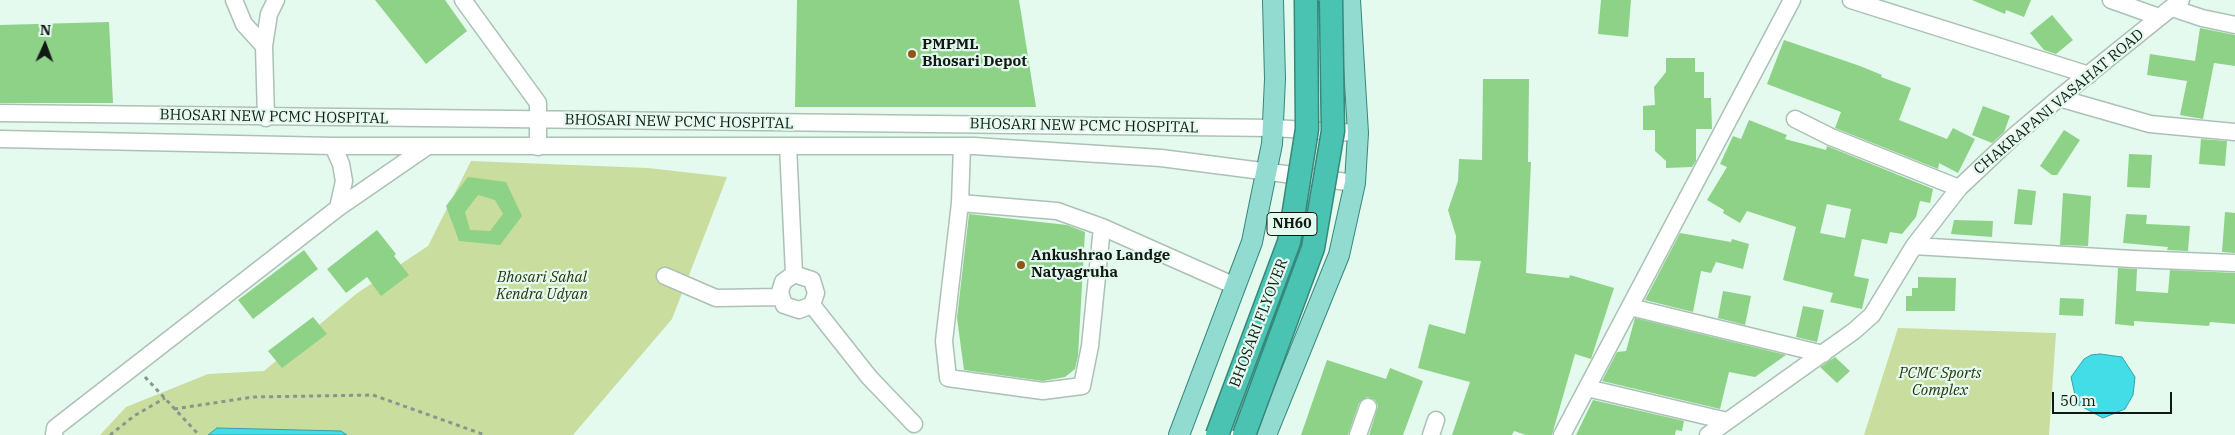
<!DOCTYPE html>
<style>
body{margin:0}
#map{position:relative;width:2235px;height:435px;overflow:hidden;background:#e4faee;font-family:"IBM Plex Serif",serif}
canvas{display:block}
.north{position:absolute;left:20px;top:20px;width:50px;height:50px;-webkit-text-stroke:4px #e4faee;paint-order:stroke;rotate:2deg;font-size:14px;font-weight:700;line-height:20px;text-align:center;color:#111915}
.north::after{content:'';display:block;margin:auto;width:18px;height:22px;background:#111915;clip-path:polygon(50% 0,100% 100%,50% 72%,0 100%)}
.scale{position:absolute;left:2052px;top:392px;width:120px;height:22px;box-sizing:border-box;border:2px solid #111915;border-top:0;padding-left:6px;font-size:15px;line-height:18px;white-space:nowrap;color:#111915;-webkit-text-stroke:4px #e4faee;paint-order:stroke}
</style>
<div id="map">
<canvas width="2235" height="435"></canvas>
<div class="north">N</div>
<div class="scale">50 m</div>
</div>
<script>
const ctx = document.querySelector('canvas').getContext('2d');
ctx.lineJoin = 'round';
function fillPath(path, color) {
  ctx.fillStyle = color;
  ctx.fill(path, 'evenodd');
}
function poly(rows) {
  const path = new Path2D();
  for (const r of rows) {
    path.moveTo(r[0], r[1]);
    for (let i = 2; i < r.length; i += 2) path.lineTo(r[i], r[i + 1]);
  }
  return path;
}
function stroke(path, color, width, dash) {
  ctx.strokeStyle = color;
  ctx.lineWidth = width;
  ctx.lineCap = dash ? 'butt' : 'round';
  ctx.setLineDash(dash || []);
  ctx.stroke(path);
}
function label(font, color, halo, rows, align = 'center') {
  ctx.font = font + ' "IBM Plex Serif",serif';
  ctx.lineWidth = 4.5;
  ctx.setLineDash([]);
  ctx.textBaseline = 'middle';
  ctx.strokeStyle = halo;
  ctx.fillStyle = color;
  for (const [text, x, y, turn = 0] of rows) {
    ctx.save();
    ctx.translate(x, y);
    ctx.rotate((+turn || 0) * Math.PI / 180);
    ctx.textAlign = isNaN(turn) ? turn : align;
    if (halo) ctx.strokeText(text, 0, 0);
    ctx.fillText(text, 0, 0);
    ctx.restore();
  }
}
fillPath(poly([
 [471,161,648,168,727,177,672,319,573,435,100,435,126,407,208,374,264,371,356,294,428,246],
 [1898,328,2056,333,2049,435,1864,435]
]), '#c9dd9e');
const water = poly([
 [2100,354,2122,357,2135,377,2133,395,2125,409,2103,418,2077,404,2071,377,2084,359,2091,355,2100,354],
 [217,428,341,431,347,435,208,435,217,428]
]);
fillPath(water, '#43dde8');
stroke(water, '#34a2a9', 1);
fillPath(poly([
 [375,0,445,0,467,31,426,64],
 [797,0,1019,0,1036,107,795,107],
 [1601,0,1631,0,1628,37,1598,34],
 [1972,0,2031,0,2024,17,2006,10,2005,14],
 [2052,15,2073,40,2056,54,2044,50,2030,33],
 [109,22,113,103,0,103,0,25],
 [2200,28,2235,35,2235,66,2214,63,2203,119,2180,115,2187,81,2147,75,2150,54,2195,61],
 [1784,40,1860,66,1882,75,1881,77,1911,88,1899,120,1947,139,1953,128,1975,139,1958,173,1939,163,1938,169,1835,128,1841,112,1767,84],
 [1666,58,1695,58,1695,72,1704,72,1704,98,1711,98,1712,129,1696,129,1696,161,1692,167,1666,168,1666,161,1655,151,1655,130,1643,130,1643,106,1655,105,1654,87,1666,72],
 [1483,79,1529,79,1528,162,1531,162,1526,273,1569,278,1570,275,1614,288,1591,359,1575,354,1552,435,1526,435,1514,431,1512,435,1452,435,1470,382,1418,368,1429,324,1465,334,1481,261,1455,260,1456,236,1448,210,1458,181,1459,159,1482,160],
 [1983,106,2010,116,2004,132,1992,143,1972,135],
 [1749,120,1787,135,1785,139,1826,150,1827,146,1933,189,1930,203,1920,201,1916,217,1902,234,1890,232,1887,244,1862,239,1854,276,1869,279,1862,309,1830,302,1833,293,1783,280,1796,227,1747,211,1740,223,1723,213,1724,210,1707,200,1727,167,1720,164,1733,136,1741,139],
 [1827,204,1851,209,1845,238,1820,233],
 [2064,130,2080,140,2057,175,2052,175,2040,166],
 [2201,139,2227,141,2225,166,2199,164],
 [2129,154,2152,155,2150,188,2127,187],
 [468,177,506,182,522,216,500,245,459,241,446,206],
 [478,195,495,200,503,214,490,231,470,230,465,212],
 [2018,189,2036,191,2032,225,2014,224],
 [2063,193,2091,196,2088,246,2060,245],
 [2225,212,2235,213,2235,253,2222,252],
 [969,214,1067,225,1085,232,1078,356,1075,369,1065,377,1043,381,964,370,957,318],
 [2126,214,2147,215,2146,224,2190,226,2188,251,2167,250,2168,247,2123,243],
 [1954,220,1993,221,1992,237,1951,234],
 [377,230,396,254,394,256,409,275,381,296,367,277,346,293,327,269],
 [1680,233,1731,242,1732,239,1749,244,1743,269,1716,262,1711,273,1701,271,1693,312,1645,300],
 [304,250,318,269,253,319,238,300],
 [2118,268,2137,269,2136,291,2168,293,2170,270,2235,273,2235,324,2210,322,2209,326,2134,321,2134,326,2115,324],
 [1918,277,1956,278,1955,311,1906,311,1906,296,1912,296,1912,288,1918,288],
 [1723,291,1751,296,1745,325,1718,318],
 [2060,298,2084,299,2083,316,2059,315],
 [1803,306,1824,310,1817,342,1796,337],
 [313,317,327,334,282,368,268,351],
 [1635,318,1786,355,1755,377,1729,372,1720,409,1602,381,1617,352,1626,351],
 [1835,357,1850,371,1837,383,1820,367],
 [1327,360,1386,379,1390,368,1423,381,1403,435,1369,435,1378,406,1375,400,1367,397,1359,403,1348,435,1301,435],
 [1593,400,1684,421,1682,431,1676,430,1675,435,1576,435]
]), '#8dd286');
const minor = poly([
 [234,0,244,24,264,46],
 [463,0,538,103,538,147],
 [1851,0,2089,75],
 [2111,0,2159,17],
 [2172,8,2202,18,2235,25],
 [2059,98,2150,124,2235,132],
 [0,113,1273,128,1358,133],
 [266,118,264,46,269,14,276,0],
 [1795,119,1831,137,1959,188],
 [0,139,333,146,974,146,1161,158,1355,183],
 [333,146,341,164,344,181,338,208],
 [788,146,794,274],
 [960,203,1057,211,1102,227,1090,346,1082,386,1043,391,948,378,944,341,960,203],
 [960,203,962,146],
 [1102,227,1235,286],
 [1914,246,2133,259,2235,263],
 [794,274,812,280,816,293,812,305,799,310,784,305,780,292,783,282,794,274],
 [665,276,716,298,781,297],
 [812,305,869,377,914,424],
 [1630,307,1823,354],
 [1587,388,1727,421],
 [54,435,55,428,338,208,428,146],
 [1358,435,1368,407],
 [1431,435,1436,420],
 [1562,435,1792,0],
 [1708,435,1854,331,1872,315,1914,246,1959,188,2013,137,2059,98,2181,0]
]);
const major = poly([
 [1179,435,1252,242,1257,217,1272,144,1275,79,1273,0],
 [1266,435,1339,255,1355,183,1358,133,1350,0]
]);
stroke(minor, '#acc1b6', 19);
stroke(major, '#36887b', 22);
stroke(poly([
 [145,377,199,435],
 [174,409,253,397,373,395,485,435],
 [110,435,134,416,165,398]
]), '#87978e', 3, [4, 4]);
stroke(minor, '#fff', 16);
stroke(major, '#92dbd1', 20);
const highwayBridge = poly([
 [1217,435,1289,242,1307,129,1306,0],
 [1244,435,1313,248,1333,131,1331,0]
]);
stroke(highwayBridge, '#36887b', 25, []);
stroke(highwayBridge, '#4ac3b2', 22);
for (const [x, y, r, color] of [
 [912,54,5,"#925716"],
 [1021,265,5,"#925716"]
]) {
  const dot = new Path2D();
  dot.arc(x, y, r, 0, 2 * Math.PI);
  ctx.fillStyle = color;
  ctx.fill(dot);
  stroke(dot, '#e4faee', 2);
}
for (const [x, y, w] of [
 [1292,224,50]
]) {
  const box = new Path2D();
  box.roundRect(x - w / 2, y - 11.5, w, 23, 4);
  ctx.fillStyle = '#e4faee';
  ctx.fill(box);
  stroke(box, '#111915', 1);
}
label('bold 14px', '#111915', null, [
 ["NH60",1292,224]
]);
label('bold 15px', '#111915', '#e4faee', [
 ["PMPML",922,45],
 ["Bhosari Depot",922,62],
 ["Ankushrao Landge",1031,256],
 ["Natyagruha",1031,273]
], 'left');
label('15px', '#111915', '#e4faee', [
 ["CHAKRAPANI VASAHAT ROAD",2059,102,-40],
 ["BHOSARI NEW PCMC HOSPITAL",274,117,1],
 ["BHOSARI NEW PCMC HOSPITAL",679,122,1],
 ["BHOSARI NEW PCMC HOSPITAL",1084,126,1],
 ["BHOSARI FLYOVER",1259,323,-69]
]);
label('italic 15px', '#29330b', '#e4faee', [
 ["Bhosari Sahal",542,278],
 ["Kendra Udyan",542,295],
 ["PCMC Sports",1940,374],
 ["Complex",1940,391]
]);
</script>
